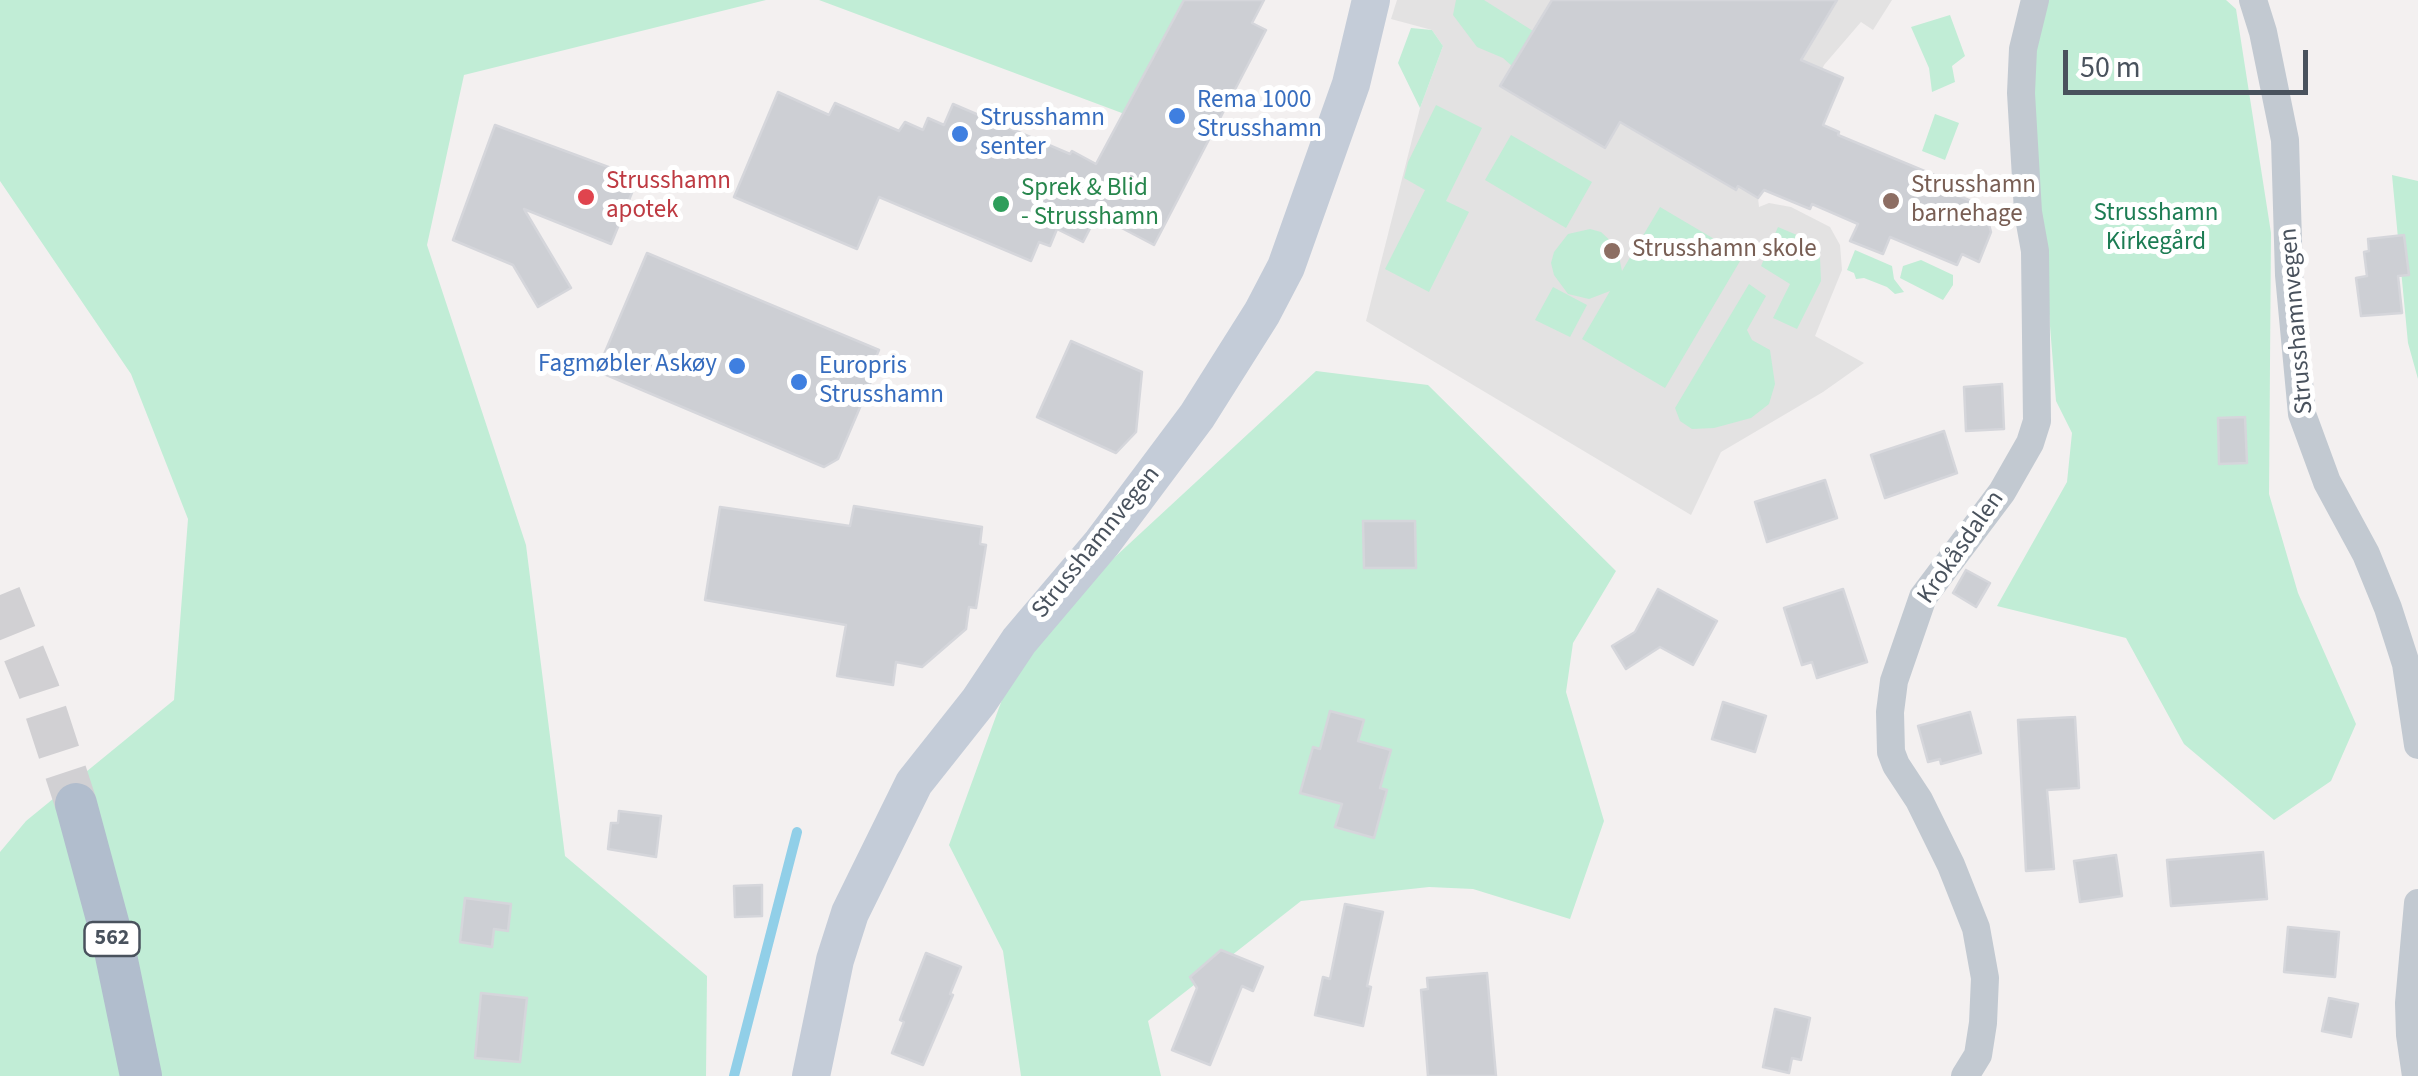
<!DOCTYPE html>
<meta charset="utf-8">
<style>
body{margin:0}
#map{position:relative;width:2418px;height:1076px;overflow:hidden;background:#f3f0f0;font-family:"Source Sans 3",sans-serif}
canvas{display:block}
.scale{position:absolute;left:2063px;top:50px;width:245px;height:45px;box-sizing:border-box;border:5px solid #49525d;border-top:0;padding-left:12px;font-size:30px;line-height:35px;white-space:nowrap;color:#49525d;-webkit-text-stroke:8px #fff;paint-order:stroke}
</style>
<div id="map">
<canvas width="2418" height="1076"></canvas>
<div class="scale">50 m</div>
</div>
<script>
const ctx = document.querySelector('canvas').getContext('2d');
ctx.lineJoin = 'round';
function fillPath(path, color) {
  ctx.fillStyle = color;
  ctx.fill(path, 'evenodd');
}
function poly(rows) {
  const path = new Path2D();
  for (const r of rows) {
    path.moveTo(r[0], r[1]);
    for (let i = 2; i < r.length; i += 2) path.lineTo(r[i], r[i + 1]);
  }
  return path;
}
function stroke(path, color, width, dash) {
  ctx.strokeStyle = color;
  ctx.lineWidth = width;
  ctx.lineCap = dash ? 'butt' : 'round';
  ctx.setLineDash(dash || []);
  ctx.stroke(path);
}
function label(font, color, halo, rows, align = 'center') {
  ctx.font = font + ' "Source Sans 3",sans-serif';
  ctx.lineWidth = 10;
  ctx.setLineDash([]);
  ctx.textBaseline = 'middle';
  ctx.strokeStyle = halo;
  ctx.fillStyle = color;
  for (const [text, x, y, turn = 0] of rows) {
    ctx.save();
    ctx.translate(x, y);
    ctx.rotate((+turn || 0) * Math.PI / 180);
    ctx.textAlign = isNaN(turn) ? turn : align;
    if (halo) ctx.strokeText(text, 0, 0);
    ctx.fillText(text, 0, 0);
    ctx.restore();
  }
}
fillPath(poly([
 [1397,0,1892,0,1873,30,1861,22,1824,65,1798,129,1758,198,1759,207,1769,203,1791,207,1830,227,1840,245,1842,270,1815,336,1864,363,1823,392,1721,452,1691,515,1366,321,1420,108,1443,46,1432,30,1391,19]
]), '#e3e2e2');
fillPath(poly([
 [0,0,766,0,464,75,427,245,526,545,565,856,707,976,706,1076,0,1076,0,852,26,821,174,700,188,519,131,374,0,181],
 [819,0,1225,0,1146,122],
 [1456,0,1484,0,1533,31,1512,66,1503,58,1477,47,1453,15],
 [2045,0,2226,0,2236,9,2271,233,2269,494,2298,593,2356,724,2331,781,2274,820,2184,744,2126,638,1997,606,2067,482,2072,433,2056,401,2030,76],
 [1950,15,1965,56,1952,66,1955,82,1932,92,1929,68,1911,27],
 [1411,28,1432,30,1443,46,1420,108,1398,63],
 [1436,105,1482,128,1446,201,1469,212,1429,292,1385,269,1425,190,1404,178,1408,162],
 [1935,114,1959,123,1945,160,1922,151],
 [1511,135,1592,182,1566,228,1485,180],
 [2392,175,2418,181,2418,379,2408,343],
 [1660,207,1743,256,1665,388,1582,339,1610,291,1589,299,1568,294,1554,275,1551,263,1554,252,1568,234,1590,229,1601,232,1617,247,1622,271],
 [1778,227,1811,241,1820,257,1821,281,1797,329,1773,318,1790,284,1761,266],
 [1855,250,1892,266,1894,279,1904,292,1895,294,1887,287,1864,278,1856,279,1854,273,1847,270],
 [1921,260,1953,275,1953,285,1943,300,1900,278,1903,266],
 [1749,284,1766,296,1747,330,1752,340,1770,350,1775,384,1769,404,1751,418,1714,428,1692,429,1680,421,1675,408],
 [1553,287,1587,305,1570,337,1535,320],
 [1316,371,1428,385,1616,571,1573,643,1566,692,1604,821,1570,919,1473,889,1429,887,1301,901,1148,1021,1161,1076,1021,1076,1003,951,949,845,1023,642]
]), '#c1edd6');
stroke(poly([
 [734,1076,797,832]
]), '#91cfe8', 10);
const building = poly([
 [1184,0,1264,0,1252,23,1266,30,1154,245,1097,215,1083,242,1057,229,1050,246,1039,242,1031,261,879,197,857,249,734,197,778,92,829,115,835,103,899,131,905,122,923,130,928,118,944,125,953,104,1070,154,1072,151,1096,164,1184,0],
 [1552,0,1837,0,1801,60,1843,78,1823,125,1839,132,1838,135,1958,185,1954,194,1984,206,1991,232,1979,262,1962,254,1957,265,1890,237,1883,254,1850,241,1858,224,1812,204,1810,209,1764,190,1758,198,1738,186,1736,190,1620,122,1605,148,1500,86,1552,0],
 [495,125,638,178,611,244,524,209,571,288,538,307,513,265,453,240,495,125],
 [2404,235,2409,275,2398,276,2402,313,2361,316,2356,278,2367,276,2364,252,2369,251,2368,239,2404,235],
 [647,253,879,350,875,359,878,365,838,459,824,467,597,371,647,253],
 [1071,341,1142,372,1136,432,1116,453,1037,417,1071,341],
 [2002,384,2004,429,1966,431,1964,387,2002,384],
 [2245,417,2247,463,2219,464,2218,418,2245,417],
 [1944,431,1957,473,1885,498,1871,455,1944,431],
 [1825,480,1837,518,1767,542,1755,502,1825,480],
 [854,506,982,527,980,544,986,545,976,608,969,607,966,629,922,667,896,662,893,685,837,676,846,625,705,600,720,507,850,526,854,506],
 [1363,521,1415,521,1416,568,1364,568,1363,521],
 [1966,570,1990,583,1976,607,1953,593,1966,570],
 [1658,589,1717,621,1693,665,1660,647,1626,669,1612,646,1635,632,1658,589],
 [1843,589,1867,662,1817,678,1812,662,1802,665,1784,608,1843,589],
 [1723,702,1766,716,1755,752,1712,739,1723,702],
 [1330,711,1364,720,1358,741,1391,750,1380,788,1387,790,1374,838,1335,827,1342,804,1300,793,1313,747,1320,749,1330,711],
 [1970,712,1981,753,1941,764,1940,759,1928,762,1918,726,1970,712],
 [2075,717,2079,788,2047,790,2054,869,2026,871,2018,720,2075,717],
 [619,811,661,816,656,857,608,849,611,823,618,823,619,811],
 [2263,852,2267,899,2171,906,2167,860,2263,852],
 [2116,855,2122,896,2080,902,2074,861,2116,855],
 [762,885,762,916,735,917,734,886,762,885],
 [465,898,511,904,508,931,494,929,492,947,460,942,465,898],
 [1345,904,1383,912,1367,986,1371,987,1363,1026,1315,1015,1323,977,1330,979,1345,904],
 [2288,927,2339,932,2335,977,2284,972,2288,927],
 [1221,950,1263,967,1253,991,1242,986,1210,1065,1172,1050,1197,988,1190,977,1221,950],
 [926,953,961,967,950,994,953,995,923,1065,892,1053,904,1022,900,1020,926,953],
 [1487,973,1496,1076,1428,1076,1421,990,1428,989,1427,978,1487,973],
 [481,993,527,998,520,1062,475,1058,481,993],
 [2329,998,2358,1004,2351,1037,2322,1031,2329,998],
 [1775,1009,1810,1018,1801,1060,1792,1058,1789,1073,1763,1067,1775,1009]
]);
fillPath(building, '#cdcfd4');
stroke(building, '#d5d6db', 2.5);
stroke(poly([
 [0,595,39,691,76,804]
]), '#d1d0d3', 42, [42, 21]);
stroke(poly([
 [2253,0,2263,32,2285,140,2289,275,2302,414,2327,482,2366,554,2388,608,2406,664,2418,745],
 [1965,1076,1978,1055,1983,1023,1985,978,1976,928,1951,865,1919,800,1896,765,1891,752,1890,712,1894,681,1923,597,2002,492,2030,443,2037,421,2035,251,2028,212,2021,93,2023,49,2035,0],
 [2416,1076,2410,1035,2409,1003,2418,903]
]), '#c2c9d1', 28);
stroke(poly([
 [811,1076,835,960,850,913,914,783,979,701,1019,641,1102,543,1197,416,1262,313,1286,267,1351,84,1371,0]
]), '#c4ccd8', 38);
stroke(poly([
 [76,804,113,941,141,1076]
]), '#b1bdcd', 42);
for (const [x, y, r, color] of [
 [1177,116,10,"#3f7fe0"],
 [960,134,10,"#3f7fe0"],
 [586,197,10,"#e0444e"],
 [1891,201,10,"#8d6e63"],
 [1001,204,10,"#2e9e5b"],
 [1612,251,10,"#8d6e63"],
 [737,366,10,"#3f7fe0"],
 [799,382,10,"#3f7fe0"]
]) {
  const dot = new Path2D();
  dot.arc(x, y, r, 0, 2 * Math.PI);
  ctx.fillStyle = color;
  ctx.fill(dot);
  stroke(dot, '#fff', 4);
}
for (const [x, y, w] of [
 [112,939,55]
]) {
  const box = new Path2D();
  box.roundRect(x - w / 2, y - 17, w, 34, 8);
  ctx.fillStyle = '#fff';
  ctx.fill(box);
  stroke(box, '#49525d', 2.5);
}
label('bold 22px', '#49525d', null, [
 ["562",112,939]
]);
label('25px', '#366cbe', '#fff', [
 ["Rema 1000",1197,102],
 ["Strusshamn",1197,131],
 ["Strusshamn",980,120],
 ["senter",980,149],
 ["Fagmøbler Askøy",717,366,"right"],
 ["Europris",819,368],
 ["Strusshamn",819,397]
], 'left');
label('25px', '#be3a42', '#fff', [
 ["Strusshamn",606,183],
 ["apotek",606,212]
], 'left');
label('25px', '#785e54', '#fff', [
 ["Strusshamn",1911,187],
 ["barnehage",1911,216],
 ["Strusshamn skole",1632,251]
], 'left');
label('25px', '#27864d', '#fff', [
 ["Sprek & Blid",1021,190],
 ["- Strusshamn",1021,219]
], 'left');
label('25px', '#1c7c53', '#fff', [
 ["Strusshamn",2156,215],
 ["Kirkegård",2156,244]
]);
label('25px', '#49525d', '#fff', [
 ["Strusshamnvegen",2298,321,-95],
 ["Strusshamnvegen",1097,543,-51],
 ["Krokåsdalen",1962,548,-55]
]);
</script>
